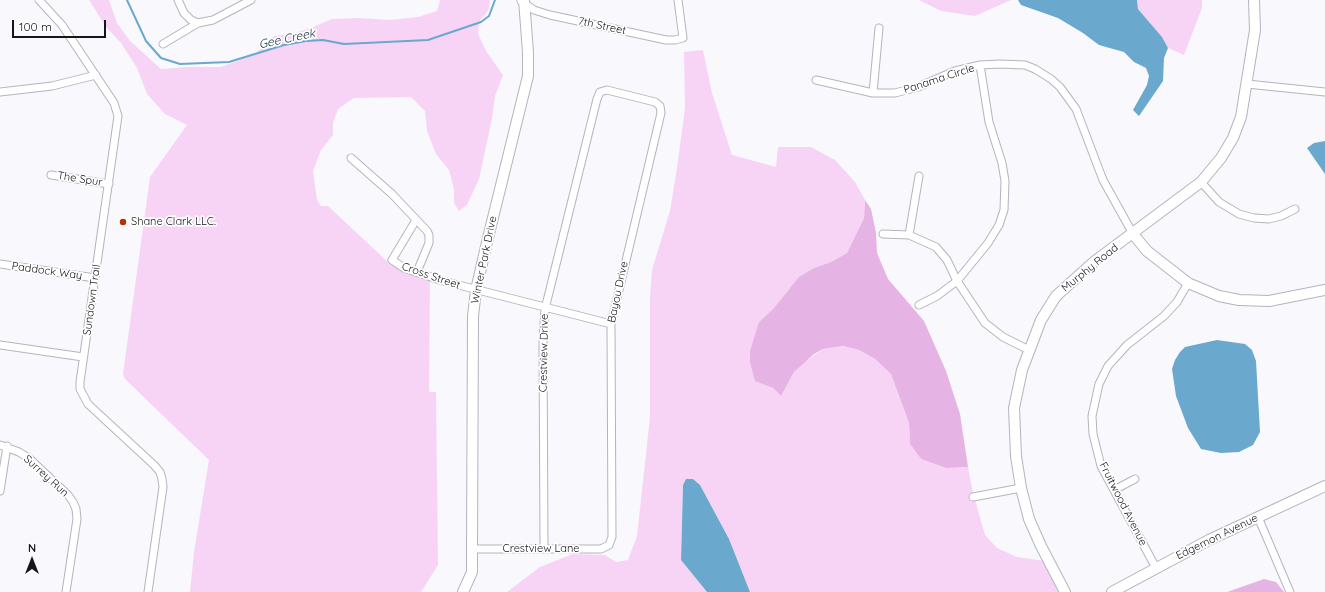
<!DOCTYPE html>
<style>
body{margin:0}
#map{position:relative;width:1325px;height:592px;overflow:hidden;background:#f8f8fd;font-family:Quicksand,sans-serif}
canvas{display:block}
.north{position:absolute;left:12px;top:540px;width:40px;height:40px;-webkit-text-stroke:3px #fff;paint-order:stroke;rotate:0deg;font-size:11px;font-weight:700;line-height:16px;text-align:center;color:#15151a}
.north::after{content:'';display:block;margin:auto;width:14px;height:18px;background:#15151a;clip-path:polygon(50% 0,100% 100%,50% 72%,0 100%)}
.scale{position:absolute;left:12px;top:20px;width:94px;height:18px;box-sizing:border-box;border:2px solid #15151a;border-top:0;padding-left:5px;font-size:12px;line-height:14px;white-space:nowrap;color:#15151a;-webkit-text-stroke:3px #fff;paint-order:stroke}
</style>
<div id="map">
<canvas width="1325" height="592"></canvas>
<div class="north">N</div>
<div class="scale">100 m</div>
</div>
<script>
const ctx = document.querySelector('canvas').getContext('2d');
ctx.lineJoin = 'round';
function fillPath(path, color) {
  ctx.fillStyle = color;
  ctx.fill(path, 'evenodd');
}
function poly(rows) {
  const path = new Path2D();
  for (const r of rows) {
    path.moveTo(r[0], r[1]);
    for (let i = 2; i < r.length; i += 2) path.lineTo(r[i], r[i + 1]);
  }
  return path;
}
function stroke(path, color, width, dash) {
  ctx.strokeStyle = color;
  ctx.lineWidth = width;
  ctx.lineCap = dash ? 'butt' : 'round';
  ctx.setLineDash(dash || []);
  ctx.stroke(path);
}
function label(font, color, halo, rows, align = 'center') {
  ctx.font = font + ' Quicksand,sans-serif';
  ctx.lineWidth = 3.5;
  ctx.setLineDash([]);
  ctx.textBaseline = 'middle';
  ctx.strokeStyle = halo;
  ctx.fillStyle = color;
  for (const [text, x, y, turn = 0] of rows) {
    ctx.save();
    ctx.translate(x, y);
    ctx.rotate((+turn || 0) * Math.PI / 180);
    ctx.textAlign = isNaN(turn) ? turn : align;
    if (halo) ctx.strokeText(text, 0, 0);
    ctx.fillText(text, 0, 0);
    ctx.restore();
  }
}
fillPath(poly([
 [89,0,109,0,117,23,130,41,161,69,187,67,221,67,254,55,274,36,291,34,311,28,332,19,359,18,390,20,418,17,437,11,440,0,490,0,489,9,479,22,478,34,486,51,503,75,495,96,492,119,479,179,467,205,459,211,454,203,454,189,449,170,436,154,427,131,425,111,411,97,354,98,338,109,333,123,333,135,321,150,313,171,317,200,321,206,328,206,391,265,430,274,429,392,436,392,438,565,421,592,190,592,194,552,209,460,125,379,123,374,150,177,187,125,165,114,147,94,137,68,121,43,106,27],
 [919,0,1011,0,975,16,941,11],
 [1137,0,1202,0,1202,8,1184,55,1168,48,1162,37,1138,9],
 [703,50,712,93,732,155,776,167,778,147,811,147,835,160,855,182,865,200,864,218,847,253,831,262,814,268,790,288,773,309,759,322,750,363,755,380,773,388,781,396,794,372,802,364,823,349,843,346,859,350,875,359,891,374,909,423,910,444,921,459,946,468,968,467,973,493,969,494,970,501,975,500,985,535,997,548,1017,557,1045,561,1059,592,750,592,729,539,700,485,693,479,686,479,683,485,681,560,707,592,507,592,540,567,573,554,605,555,616,562,628,560,637,536,650,417,650,297,652,270,670,211,677,168,685,108,684,52]
]), '#f7d4f6');
fillPath(poly([
 [865,200,871,209,876,233,877,253,888,279,924,321,946,371,960,414,968,467,946,468,921,459,910,444,909,423,891,374,875,359,859,350,843,346,823,349,814,354,794,372,781,396,773,388,755,381,750,363,750,351,759,322,773,309,799,277,814,268,831,262,847,253,864,218],
 [1264,579,1276,582,1284,592,1227,592]
]), '#e5b4e4');
fillPath(poly([
 [1018,0,1137,0,1138,9,1162,37,1168,48,1164,58,1163,81,1139,116,1133,110,1147,85,1149,76,1146,68,1134,62,1124,52,1099,45,1083,33,1058,18,1021,5],
 [1325,141,1325,174,1307,148,1314,143],
 [1217,340,1245,344,1252,350,1256,361,1260,432,1253,445,1239,452,1221,453,1201,449,1188,428,1176,396,1172,369,1175,360,1180,352,1185,347],
 [686,479,693,479,700,485,729,539,750,592,707,592,681,560,683,485]
]), '#6aa8cd');
stroke(poly([
 [127,0,146,41,161,58,180,64,229,62,284,45,306,41,323,40,344,44,428,40,481,22,489,16,495,0]
]), '#6aa8cd', 2);
const street = poly([
 [39,0,62,25,114,103,118,116,80,382,80,389,88,404,154,465,160,472,162,479,163,487,148,592],
 [178,0,184,13,191,20,198,23],
 [521,1,534,10,550,15,666,40,675,40,683,38,678,0],
 [163,44,198,23,213,20,251,0],
 [816,80,873,93,895,93,918,87,955,71,980,65,1000,64,1025,65,1035,69,1051,79,1060,87,1076,109,1103,180,1133,234],
 [1247,84,1325,92],
 [0,92,52,86,96,75],
 [873,93,879,28],
 [351,158,392,194,427,231,429,235,429,243,417,272],
 [51,175,109,184],
 [1201,182,1219,202,1239,214,1254,218,1269,219,1281,216,1295,209],
 [416,220,392,260,404,268,443,281,611,324],
 [883,234,909,235,936,247,947,260,957,281,985,323,1003,337,1029,350],
 [909,235,919,176],
 [0,264,95,278],
 [919,305,937,296,957,281,988,243,999,225,1004,210,1005,181,1002,163,989,122,980,65],
 [0,345,83,357],
 [0,445,19,452,30,459,68,495,73,502,76,509,77,519,66,592],
 [1114,490,1135,479],
 [0,491,7,446],
 [973,497,1021,488],
 [1258,517,1290,592],
 [472,549,601,549,609,545,612,537,611,324,661,113,660,106,655,102,607,90,600,92,597,99,545,309,543,339,544,549],
 [1156,568,1101,466,1093,434,1092,416,1099,384,1108,366,1127,345,1164,316,1177,302,1188,283]
]);
const secondary = poly([
 [1133,234,1147,251,1188,283,1219,296,1239,300,1269,301,1325,290],
 [463,592,472,572,472,549,473,316,476,290,487,242,528,76,528,52,524,0],
 [1065,592,1041,546,1029,519,1021,488,1016,456,1014,408,1022,370,1041,320,1056,296,1095,261,1201,182,1221,158,1233,138,1241,117,1255,30,1254,0],
 [1112,592,1209,540,1325,486]
]);
stroke(street, '#b3b4c0', 9);
stroke(secondary, '#b3b4c0', 12);
stroke(street, '#fff', 7);
stroke(secondary, '#fff', 10);
for (const [x, y, r, color] of [
 [123,222,4,"#b93000"]
]) {
  const dot = new Path2D();
  dot.arc(x, y, r, 0, 2 * Math.PI);
  ctx.fillStyle = color;
  ctx.fill(dot);
  stroke(dot, '#fff', 1.5);
}
label('11px', '#15151a', '#fff', [
 ["7th Street",602,26,12],
 ["Panama Circle",939,79,-18],
 ["The Spur",80,179,9],
 ["Winter Park Drive",484,260,-78],
 ["Murphy Road",1090,268,-39],
 ["Paddock Way",47,271,8],
 ["Cross Street",431,276,19],
 ["Bayou Drive",618,292,-78],
 ["Sundown Trail",92,300,-82],
 ["Crestview Drive",544,353,-89],
 ["Surrey Run",46,476,42],
 ["Fruitwood Avenue",1123,504,63],
 ["Edgemon Avenue",1217,537,-26],
 ["Crestview Lane",541,549]
]);
label('11px', '#15151a', '#fff', [
 ["Shane Clark LLC.",131,222]
], 'left');
label('italic 12px', '#0f2d3d', '#fff', [
 ["Gee Creek",287,39,-12]
]);
</script>
